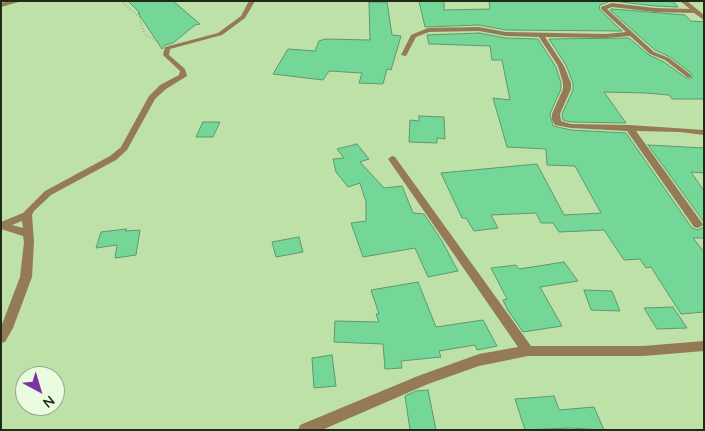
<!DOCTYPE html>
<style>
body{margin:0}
#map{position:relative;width:705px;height:431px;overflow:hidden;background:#bee1a8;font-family:Quicksand,sans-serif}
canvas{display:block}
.frame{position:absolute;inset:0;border:2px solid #1e2b16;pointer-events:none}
.north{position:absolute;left:15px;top:366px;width:50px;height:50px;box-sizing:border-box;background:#eafcdf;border:1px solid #98a88f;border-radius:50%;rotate:141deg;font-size:14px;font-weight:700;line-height:20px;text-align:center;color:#1e2b16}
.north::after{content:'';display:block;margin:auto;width:18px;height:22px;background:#8032a2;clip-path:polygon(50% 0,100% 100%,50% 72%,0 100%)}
</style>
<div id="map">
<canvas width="705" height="431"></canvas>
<div class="frame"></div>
<div class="north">N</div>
</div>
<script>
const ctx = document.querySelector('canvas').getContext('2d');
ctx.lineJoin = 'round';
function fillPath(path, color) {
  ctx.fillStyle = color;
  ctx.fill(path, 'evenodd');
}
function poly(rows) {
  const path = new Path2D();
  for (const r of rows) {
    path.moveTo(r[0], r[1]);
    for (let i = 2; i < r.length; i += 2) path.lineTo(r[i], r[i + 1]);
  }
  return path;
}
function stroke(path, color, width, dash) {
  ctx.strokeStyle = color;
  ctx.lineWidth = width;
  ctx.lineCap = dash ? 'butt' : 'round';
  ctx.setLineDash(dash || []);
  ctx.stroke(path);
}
const building = poly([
 [128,1,173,1,200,24,195,25,173,43,165,45,162,49,138,13,140,13,128,1],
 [419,1,444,1,444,10,490,9,489,1,611,1,600,5,599,9,622,31,506,30,479,25,425,27,419,1],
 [613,1,673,1,678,7,655,6,613,1],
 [369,2,387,2,392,35,401,36,391,70,387,69,383,84,359,83,362,73,329,71,323,80,273,74,288,49,315,51,319,41,325,39,370,40,369,2],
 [612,9,685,15,691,21,704,22,704,99,672,99,669,95,645,93,604,92,626,123,571,122,563,120,562,114,573,90,573,83,566,65,549,39,629,38,649,55,664,62,686,78,692,78,692,74,670,57,655,50,610,10,612,9],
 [479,33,506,38,538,39,556,67,561,83,561,89,550,114,553,126,571,130,626,133,692,228,698,230,704,227,704,238,693,238,704,252,704,312,681,314,651,267,646,268,640,259,624,260,604,230,559,232,553,223,541,223,536,213,491,215,498,228,474,231,466,218,462,218,441,173,537,164,564,215,601,213,575,166,547,165,546,149,507,147,493,98,510,100,502,60,492,60,490,46,433,44,429,44,427,35,479,33],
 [419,116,444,117,445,139,437,138,437,143,409,142,410,120,419,121,419,116],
 [203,122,220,122,213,137,196,137,203,122],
 [357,144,369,159,360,162,384,188,402,186,413,213,424,214,442,241,458,271,428,277,415,248,363,257,351,223,366,221,366,202,360,183,348,187,336,172,333,159,344,158,337,149,357,144],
 [648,145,704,148,704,173,691,172,704,191,704,222,648,145],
 [126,229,125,231,140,230,136,255,115,258,117,245,96,248,101,232,126,229],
 [299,237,303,252,276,257,272,242,299,237],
 [564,262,578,281,540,287,562,326,523,332,507,309,503,300,507,299,491,268,516,265,519,269,564,262],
 [418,282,436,327,483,320,497,346,477,350,475,345,439,351,441,357,401,361,402,368,385,369,383,344,334,342,335,321,379,322,376,314,379,314,371,290,418,282],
 [584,290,612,291,620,311,591,310,584,290],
 [673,307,687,328,657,329,644,308,673,307],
 [332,355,336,386,314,388,312,358,332,355],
 [428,390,436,430,410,430,405,396,416,391,428,390],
 [554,396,559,410,594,407,604,430,570,428,525,430,515,399,554,396]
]);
fillPath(building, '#75d797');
stroke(building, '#5d9770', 1);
stroke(poly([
 [121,1,139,17,145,35,159,42]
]), '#7a936a', 2, [0.5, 2.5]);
fillPath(poly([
 [10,1,22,1,1,7,1,3,10,1],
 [249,1,255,1,245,18,222,35,170,49,169,55,185,69,187,76,166,89,155,99,127,150,116,160,51,195,34,211,32,215,34,242,32,277,13,328,5,342,1,343,1,327,20,277,24,242,23,236,1,229,1,222,23,213,45,191,110,156,121,147,149,96,160,85,179,75,180,71,163,55,165,47,218,33,241,16,249,1],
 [22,221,23,228,12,225,22,221],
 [680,1,687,1,704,15,704,20,694,13,655,12,612,7,607,9,654,52,669,58,691,75,691,77,687,77,665,60,650,54,630,36,606,38,545,37,564,66,571,83,571,89,560,114,561,121,571,124,629,125,704,130,704,135,680,132,636,131,702,223,703,225,698,228,694,227,627,131,571,128,555,125,552,120,552,114,563,89,563,83,558,66,539,37,506,36,479,31,429,32,416,37,406,56,401,55,411,35,428,28,479,27,506,32,606,34,626,32,601,9,601,7,612,3,655,8,690,9,680,1],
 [392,156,395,157,531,346,643,346,704,341,704,351,643,356,528,356,479,366,428,384,322,430,298,430,300,425,418,376,479,354,518,347,388,159,392,156]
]), '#947a57');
</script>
